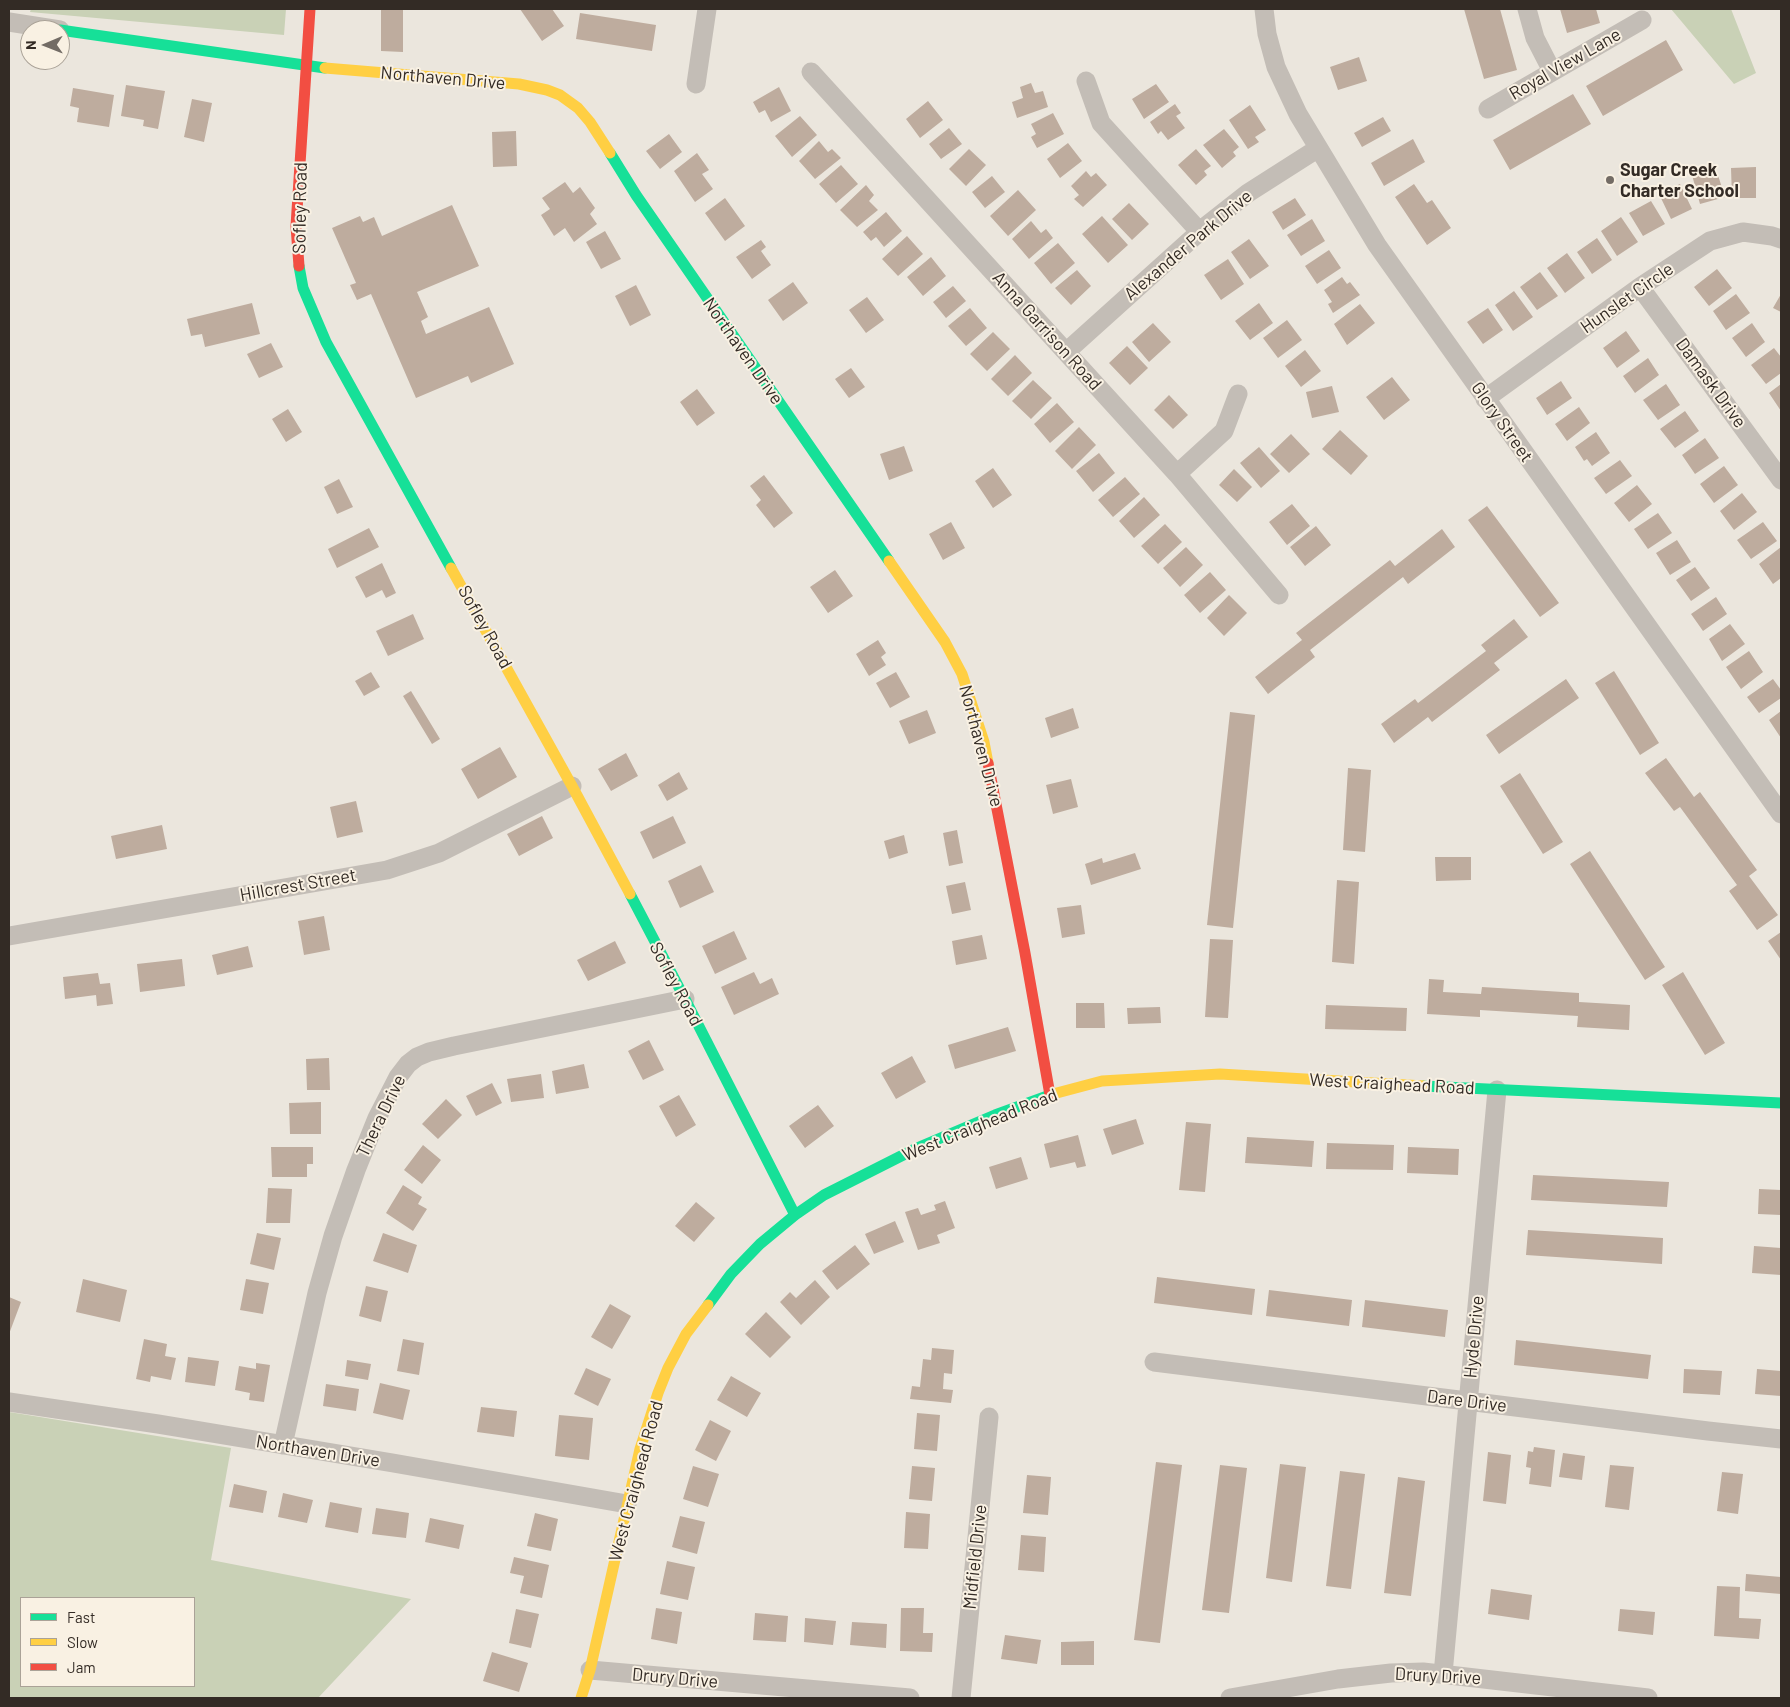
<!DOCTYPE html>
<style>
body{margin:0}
#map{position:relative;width:1790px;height:1707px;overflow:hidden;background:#ebe6dd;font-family:Barlow,sans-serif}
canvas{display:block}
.frame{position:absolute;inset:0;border:10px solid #332b25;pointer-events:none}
.legend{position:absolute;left:20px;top:1597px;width:175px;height:90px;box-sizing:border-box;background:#f9f1e3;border:1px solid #aaa297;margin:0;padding:6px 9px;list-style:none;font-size:15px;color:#332b25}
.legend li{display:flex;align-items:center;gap:10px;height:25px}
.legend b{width:25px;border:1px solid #aaa297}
.north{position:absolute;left:20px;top:20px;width:50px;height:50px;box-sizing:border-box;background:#f9f1e3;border:1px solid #aaa297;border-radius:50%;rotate:269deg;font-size:14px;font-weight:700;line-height:20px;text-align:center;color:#332b25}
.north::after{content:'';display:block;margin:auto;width:18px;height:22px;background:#736c65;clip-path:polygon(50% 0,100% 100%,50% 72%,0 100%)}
</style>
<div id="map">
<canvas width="1790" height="1707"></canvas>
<div class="frame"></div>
<ul class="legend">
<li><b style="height:6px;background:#16e098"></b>Fast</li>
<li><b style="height:6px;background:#ffcf43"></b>Slow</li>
<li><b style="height:6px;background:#f24e42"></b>Jam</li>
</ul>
<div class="north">N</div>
</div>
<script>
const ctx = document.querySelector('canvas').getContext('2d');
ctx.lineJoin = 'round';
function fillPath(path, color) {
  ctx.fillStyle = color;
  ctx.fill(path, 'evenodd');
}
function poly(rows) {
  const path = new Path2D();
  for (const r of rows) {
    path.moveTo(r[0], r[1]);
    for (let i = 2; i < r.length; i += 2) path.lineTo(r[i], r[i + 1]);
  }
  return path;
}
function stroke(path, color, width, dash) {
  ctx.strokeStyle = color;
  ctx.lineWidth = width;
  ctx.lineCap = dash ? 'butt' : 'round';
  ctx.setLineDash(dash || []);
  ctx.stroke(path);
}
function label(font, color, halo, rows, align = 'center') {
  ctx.font = font + ' Barlow,sans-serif';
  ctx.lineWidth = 4;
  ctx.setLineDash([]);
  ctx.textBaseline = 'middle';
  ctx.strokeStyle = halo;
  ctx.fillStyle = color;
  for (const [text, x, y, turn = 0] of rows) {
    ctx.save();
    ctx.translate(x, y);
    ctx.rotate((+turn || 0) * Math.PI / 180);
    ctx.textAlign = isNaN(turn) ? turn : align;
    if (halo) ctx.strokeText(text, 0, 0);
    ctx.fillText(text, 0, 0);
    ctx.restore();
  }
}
fillPath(poly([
 [31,9,286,9,284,35,30,12],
 [1671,9,1731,9,1756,73,1734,84],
 [9,1412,231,1448,211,1560,411,1599,318,1698,9,1698],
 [21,1598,194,1598,194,1686,21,1686]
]), '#c9d1b6');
fillPath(poly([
 [381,9,403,9,403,52,381,51],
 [520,9,552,9,564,26,542,41],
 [1464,9,1500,9,1517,70,1484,79],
 [1560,9,1596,9,1600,23,1567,33],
 [580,13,656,25,652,51,576,39],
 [1666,40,1683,70,1603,116,1586,86],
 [1359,57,1367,81,1338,90,1330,67],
 [1031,83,1035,93,1043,91,1048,107,1017,118,1012,102,1023,98,1020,87],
 [1156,84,1169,102,1144,119,1132,99],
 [126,85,165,91,158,129,143,126,144,120,121,116],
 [779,87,791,111,771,122,765,110,759,113,753,102],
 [73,88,114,95,109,127,77,122,79,108,70,106],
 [1573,94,1591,124,1510,170,1493,140],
 [192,99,212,103,204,142,184,137],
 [928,101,943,120,920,138,906,119],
 [1175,104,1181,113,1176,116,1185,128,1168,140,1161,131,1158,134,1150,122],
 [1250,105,1266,130,1255,137,1259,142,1248,149,1229,120],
 [1053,113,1064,134,1037,148,1031,137,1036,134,1031,124],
 [800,116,817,135,792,157,775,136],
 [1383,117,1391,131,1362,147,1354,133],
 [949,128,962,144,941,159,929,144],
 [1224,129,1239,147,1233,152,1236,156,1222,168,1203,145],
 [516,131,517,166,493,167,492,132],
 [669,134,682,152,660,169,646,151],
 [1413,139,1425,162,1384,186,1371,163],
 [819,141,828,152,832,149,841,158,815,179,799,161],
 [1068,143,1082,161,1060,178,1047,159],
 [969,149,986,165,966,186,949,169],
 [1196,149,1211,166,1204,171,1207,175,1196,185,1178,165],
 [697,153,709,170,702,174,713,189,695,202,674,171],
 [841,165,858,184,836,203,819,184],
 [1756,167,1756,198,1732,198,1731,168],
 [1716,169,1725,197,1700,204,1692,175],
 [1086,171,1091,177,1096,173,1107,185,1083,207,1074,199,1079,195,1071,186],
 [992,176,1005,192,985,208,972,192],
 [565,182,573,193,580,187,595,208,590,214,597,224,574,242,565,228,554,236,541,215,550,209,542,198],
 [1414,184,1427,203,1432,200,1451,228,1427,245,1395,197],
 [1680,184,1692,209,1671,219,1659,194],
 [866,185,874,195,869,201,878,210,857,227,840,210],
 [1018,190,1036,210,1008,236,990,216],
 [725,198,745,226,725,241,705,213],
 [1295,198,1306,215,1283,230,1272,212],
 [1651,201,1665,224,1643,236,1629,213],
 [1129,203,1149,224,1132,240,1112,219],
 [452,205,479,266,417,292,428,317,421,321,426,334,489,307,514,364,471,383,468,376,416,398,371,294,357,300,350,285,356,283,332,228,360,216,363,222,374,217,382,236],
 [886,212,902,231,884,247,876,237,871,241,863,232],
 [1102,216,1128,245,1108,263,1082,234],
 [1621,217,1638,242,1617,256,1601,231],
 [1312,219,1325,241,1301,256,1287,235],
 [1031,221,1041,233,1046,229,1053,238,1029,259,1012,239],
 [605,231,621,259,601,269,586,242],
 [907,236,923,254,898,276,882,259],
 [1597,238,1612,260,1592,274,1577,252],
 [1249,239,1269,266,1250,279,1231,252],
 [761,240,766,247,761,251,771,265,752,279,736,257],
 [1058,243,1075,263,1051,284,1034,263],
 [1329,250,1341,268,1317,284,1305,266],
 [1567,253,1585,278,1565,293,1547,268],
 [931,257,946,276,923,296,907,277],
 [1228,259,1244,284,1221,300,1204,275],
 [1717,269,1732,288,1709,306,1694,287],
 [1077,270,1091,286,1071,305,1055,288],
 [1540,272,1558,296,1537,310,1520,287],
 [1342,277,1347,284,1350,282,1360,295,1333,313,1328,304,1332,302,1324,290],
 [793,282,808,303,783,321,768,300],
 [636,285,651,315,630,326,615,296],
 [953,286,966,301,946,318,933,302],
 [1514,291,1533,317,1513,331,1495,305],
 [1736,294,1750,313,1726,330,1713,311],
 [1781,294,1781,312,1773,308],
 [867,297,884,320,866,333,849,310],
 [252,303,260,334,205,347,202,334,191,336,187,319],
 [1259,303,1273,323,1250,340,1235,321],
 [1360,304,1375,323,1347,345,1334,324],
 [970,308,987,328,966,346,948,326],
 [1488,308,1503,330,1483,344,1467,322],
 [1287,320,1302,340,1278,358,1263,338],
 [1153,323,1171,342,1149,362,1132,342],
 [1752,323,1765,342,1746,357,1732,338],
 [1626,331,1640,351,1617,368,1603,348],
 [993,332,1010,349,987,371,970,354],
 [271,343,283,367,259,378,247,354],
 [1127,346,1148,368,1130,385,1109,363],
 [1774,348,1781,357,1781,373,1766,384,1751,365],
 [1305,350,1321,371,1301,387,1285,366],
 [1015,355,1032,373,1008,396,991,379],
 [1648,358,1659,375,1635,393,1623,376],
 [851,368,865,387,849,398,835,379],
 [1392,377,1410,400,1384,420,1366,397],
 [1033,380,1052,398,1031,419,1012,401],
 [1561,381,1572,398,1547,415,1536,398],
 [1666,384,1680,405,1658,420,1643,400],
 [1781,384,1781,411,1769,393],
 [1332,386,1339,412,1312,418,1306,392],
 [697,389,715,413,697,426,680,402],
 [1169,395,1188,415,1173,429,1154,410],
 [1057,403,1074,422,1050,443,1034,424],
 [1579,407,1590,423,1567,441,1555,424],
 [288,409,302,432,286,442,272,419],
 [1685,411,1699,431,1675,448,1660,429],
 [1079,427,1096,445,1072,469,1055,451],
 [1340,430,1368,456,1351,475,1322,449],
 [1596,432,1610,453,1592,466,1587,459,1584,461,1575,447],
 [1291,434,1310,454,1289,473,1270,454],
 [1705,438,1719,458,1695,474,1682,455],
 [904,446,913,471,889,480,880,454],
 [1259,447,1280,471,1261,488,1240,463],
 [1099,453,1115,473,1093,492,1076,471],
 [1620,460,1632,476,1606,494,1594,478],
 [1724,466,1738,485,1714,503,1700,484],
 [993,468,1012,495,993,508,975,481],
 [1234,469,1252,487,1237,502,1219,485],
 [764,475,793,513,774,528,756,505,761,500,750,486],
 [1125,477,1140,494,1113,517,1098,500],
 [339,479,353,507,337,514,324,487],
 [1637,485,1652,504,1629,522,1614,503],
 [1742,493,1757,512,1734,530,1720,511],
 [1144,497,1160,515,1134,538,1119,521],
 [1292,504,1310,526,1287,545,1269,522],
 [1487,506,1559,603,1540,617,1468,520],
 [1658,513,1672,533,1648,549,1634,529],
 [951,522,965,548,943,560,929,534],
 [1763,522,1777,541,1751,559,1737,540],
 [1165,524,1182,542,1158,564,1141,546],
 [1316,526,1331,545,1305,566,1290,547],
 [369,528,379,547,337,568,328,549],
 [1442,529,1455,547,1408,584,1403,577,1310,650,1315,657,1268,694,1255,677,1302,640,1296,633,1390,560,1395,566],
 [1677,540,1691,562,1670,575,1656,553],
 [1186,547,1203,565,1180,587,1163,568],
 [1781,547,1781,578,1773,584,1759,564],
 [382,563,396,593,386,598,382,590,366,598,355,577],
 [1695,567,1710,588,1691,601,1676,580],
 [835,570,853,596,828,613,810,587],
 [1210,572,1226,590,1200,613,1184,595],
 [1229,595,1247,613,1224,636,1207,618],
 [1716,597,1727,614,1703,631,1691,614],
 [413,614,424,639,388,656,376,631],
 [1514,619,1528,637,1494,663,1500,670,1432,722,1428,717,1394,743,1381,724,1415,699,1418,703,1486,651,1481,645],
 [1730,624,1745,644,1722,661,1709,639],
 [878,640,886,653,881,657,886,665,869,676,856,654],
 [1749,651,1763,672,1741,689,1726,667],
 [1614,671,1659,743,1640,755,1595,683],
 [371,672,380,687,364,696,355,681],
 [896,672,910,697,890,708,876,683],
 [1566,679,1579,698,1499,754,1486,735],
 [1773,679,1781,690,1781,698,1759,713,1747,697],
 [411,691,440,739,432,744,403,696],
 [1073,708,1079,728,1051,738,1045,718],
 [927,710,936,733,909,744,899,721],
 [1781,711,1781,738,1769,720],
 [1230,712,1255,715,1233,928,1207,925],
 [500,747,517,777,478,799,461,769],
 [626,753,638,776,611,791,598,769],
 [1666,758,1694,797,1700,792,1757,870,1749,876,1778,915,1757,930,1729,891,1737,885,1680,807,1674,811,1645,773],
 [1348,768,1371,770,1365,852,1343,850],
 [679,772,688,789,667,801,658,785],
 [1520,773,1563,842,1543,854,1500,786],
 [1071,779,1078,807,1053,814,1046,785],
 [356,801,363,832,337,838,330,807],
 [542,816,553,838,519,856,507,834],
 [673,816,686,843,653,859,640,832],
 [162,825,167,849,116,859,111,836],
 [957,830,963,863,949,866,943,833],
 [904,835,908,853,889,859,884,841],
 [1590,851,1665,967,1645,980,1570,864],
 [1135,853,1141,869,1091,885,1085,864,1102,858,1103,863],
 [1435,857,1471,857,1471,880,1436,881],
 [701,865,714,892,680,908,668,881],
 [1337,880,1359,882,1354,964,1332,962],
 [965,882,971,910,952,914,946,886],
 [1081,905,1085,934,1062,938,1057,908],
 [324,916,330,950,304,955,298,921],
 [734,931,747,959,715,974,702,946],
 [1781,932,1781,960,1768,941],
 [982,935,987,959,956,965,952,941],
 [1210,939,1233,940,1228,1018,1205,1017],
 [615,941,626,963,588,981,577,960],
 [248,946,253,967,217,975,212,955],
 [182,959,185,986,140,992,137,964],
 [754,972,760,984,772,978,779,994,734,1015,721,987],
 [1683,972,1725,1043,1705,1055,1662,985],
 [98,973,100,984,110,983,113,1004,97,1006,96,995,65,999,63,977],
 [1429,979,1444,980,1443,992,1481,994,1482,987,1579,993,1579,1002,1630,1005,1629,1030,1577,1027,1578,1016,1480,1010,1480,1017,1427,1014],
 [1076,1003,1104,1003,1105,1028,1076,1028],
 [1326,1005,1407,1008,1406,1031,1325,1029],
 [1160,1007,1161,1023,1128,1024,1127,1008],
 [1008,1027,1016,1051,955,1069,948,1045],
 [649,1040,664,1070,643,1080,628,1051],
 [912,1056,926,1082,896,1099,881,1073],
 [329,1058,330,1090,307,1090,306,1059],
 [584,1064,589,1088,556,1094,552,1071],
 [541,1074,544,1098,511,1102,507,1079],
 [492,1083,502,1103,476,1116,466,1096],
 [679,1095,696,1125,676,1137,659,1106],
 [446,1099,462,1115,438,1139,422,1124],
 [321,1102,321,1134,290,1134,289,1103],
 [818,1105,834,1126,805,1148,789,1126],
 [1136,1119,1144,1144,1112,1155,1103,1129],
 [1186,1122,1211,1124,1205,1192,1179,1190],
 [1078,1135,1086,1166,1077,1168,1075,1162,1050,1168,1044,1144],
 [1247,1137,1314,1141,1312,1167,1245,1163],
 [1327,1143,1394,1145,1393,1170,1326,1169],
 [423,1145,441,1160,422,1184,404,1170],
 [271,1147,313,1147,313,1164,307,1164,307,1177,272,1177],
 [1408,1147,1459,1149,1458,1175,1407,1173],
 [1021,1157,1028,1179,996,1189,989,1167],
 [1533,1175,1669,1182,1667,1207,1531,1200],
 [403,1185,422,1197,418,1204,427,1209,413,1231,386,1213],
 [268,1188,292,1189,290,1223,266,1223],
 [1759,1189,1781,1190,1781,1215,1758,1214],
 [945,1201,955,1228,937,1235,940,1243,918,1250,905,1212,918,1208,921,1215,936,1210,934,1205],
 [696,1202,715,1218,694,1242,675,1226],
 [895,1221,904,1242,874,1254,865,1234],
 [1528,1230,1663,1238,1662,1264,1526,1255],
 [257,1233,281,1238,274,1270,250,1264],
 [383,1233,417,1245,408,1273,373,1261],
 [855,1245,870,1264,837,1290,822,1271],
 [1754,1246,1781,1248,1781,1275,1752,1273],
 [1157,1277,1255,1289,1252,1315,1154,1303],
 [83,1279,127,1290,120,1322,76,1312],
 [246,1279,269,1283,263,1314,240,1310],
 [815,1280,830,1297,801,1325,780,1302,790,1292,796,1298],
 [366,1286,388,1291,381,1322,359,1316],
 [1269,1290,1352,1300,1349,1326,1266,1316],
 [9,1297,21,1302,9,1334],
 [1365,1300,1448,1310,1445,1337,1362,1327],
 [610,1304,631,1316,612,1349,591,1337],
 [766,1312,791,1337,770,1358,745,1334],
 [144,1339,167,1344,165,1356,176,1358,171,1380,151,1376,150,1382,136,1379],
 [403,1339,424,1343,419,1375,397,1371],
 [1516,1340,1651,1355,1648,1379,1514,1365],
 [932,1348,954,1350,952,1374,944,1373,943,1389,953,1390,951,1403,910,1399,912,1386,920,1387,923,1359,931,1360],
 [188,1357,219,1361,215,1386,185,1382],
 [347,1360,371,1364,368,1380,345,1376],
 [256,1363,270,1365,264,1402,249,1400,250,1393,235,1390,239,1366,256,1369],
 [586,1368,611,1379,598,1406,574,1394],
 [1684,1369,1722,1371,1720,1395,1683,1393],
 [1757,1369,1781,1371,1781,1396,1755,1394],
 [731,1376,761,1393,747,1417,717,1400],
 [380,1383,410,1390,403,1420,373,1413],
 [326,1384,359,1389,356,1411,323,1406],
 [481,1407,517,1411,514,1437,477,1432],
 [917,1413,940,1415,937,1451,914,1449],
 [559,1415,593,1418,589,1460,555,1456],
 [710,1420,731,1431,716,1461,695,1450],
 [1534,1447,1555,1450,1551,1487,1529,1484,1531,1468,1526,1467,1528,1451,1533,1452],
 [1488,1452,1511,1455,1506,1504,1483,1501],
 [1563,1453,1585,1456,1582,1480,1559,1477],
 [1156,1462,1182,1465,1160,1643,1134,1640],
 [1280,1464,1306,1467,1292,1582,1266,1578],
 [1220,1465,1247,1468,1229,1613,1202,1610],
 [1610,1465,1634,1467,1629,1510,1605,1507],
 [693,1466,719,1474,708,1507,683,1499],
 [912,1466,935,1468,932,1501,909,1499],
 [1340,1471,1365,1474,1351,1589,1326,1586],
 [1722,1472,1743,1474,1738,1514,1717,1511],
 [1027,1475,1051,1477,1048,1515,1023,1513],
 [1398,1477,1425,1481,1411,1596,1384,1593],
 [234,1484,267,1491,263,1513,229,1507],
 [283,1493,313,1500,307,1523,278,1517],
 [330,1502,362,1508,358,1533,325,1527],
 [376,1508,409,1513,406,1538,372,1534],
 [906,1512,930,1514,928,1549,904,1548],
 [535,1513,558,1519,551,1551,527,1546],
 [680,1516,705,1522,697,1554,672,1547],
 [430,1518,464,1525,459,1549,425,1542],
 [1021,1535,1046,1537,1044,1572,1018,1570],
 [514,1557,549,1565,542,1598,520,1593,524,1576,510,1573],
 [667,1561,695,1567,688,1600,660,1594],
 [1746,1574,1781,1577,1781,1594,1745,1591],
 [1717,1586,1740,1587,1739,1618,1761,1619,1759,1639,1714,1636],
 [1491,1589,1532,1595,1529,1620,1488,1614],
 [656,1608,682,1612,677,1644,651,1639],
 [901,1608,924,1608,923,1633,933,1633,932,1652,900,1651],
 [516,1609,539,1614,531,1648,509,1643],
 [1620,1609,1655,1612,1653,1635,1618,1631],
 [755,1613,788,1616,786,1642,753,1640],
 [805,1618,836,1621,833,1645,804,1642],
 [852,1622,887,1624,886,1648,850,1645],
 [1005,1635,1041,1640,1037,1664,1001,1659],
 [1094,1641,1094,1665,1061,1665,1061,1642],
 [492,1652,528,1663,519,1692,483,1681]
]), '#beac9e');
stroke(poly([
 [1264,9,1267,34,1276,67,1298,114,1377,245,1781,814],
 [1527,9,1535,38,1552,71],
 [9,22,60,30],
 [811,72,1177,474,1279,595],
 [1086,81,1101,123,1199,231],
 [696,84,707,9],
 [1488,109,1642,20],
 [1640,287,1781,480],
 [1066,352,1206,226,1248,193,1317,149],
 [1485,399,1640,287,1710,241,1743,232,1772,236,1781,239],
 [1177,474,1224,431,1238,394],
 [9,936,387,870,439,853,572,786],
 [1154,1362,1708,1431,1781,1439],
 [9,1402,158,1424,393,1463,627,1504],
 [283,1445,317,1293,333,1236,356,1170,377,1118,398,1077,408,1064,417,1057,429,1052,454,1046,685,999],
 [590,1670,910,1698],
 [1443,1674,1497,1090],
 [961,1698,989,1417],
 [1230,1698,1338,1679,1391,1673,1423,1672,1648,1698]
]), '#c3bdb6', 19);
stroke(poly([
 [60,30,325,68],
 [610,153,636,195,889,561],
 [299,266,303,288,326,342,451,568],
 [630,894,685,999,795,1215],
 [1424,1086,1781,1103],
 [708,1305,731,1274,760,1244,795,1215,824,1195,917,1148,995,1115,1053,1094]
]), '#16e098', 11);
stroke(poly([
 [325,68,519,84,547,90,560,95,578,108,590,122,610,153],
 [889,561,945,642,962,674,984,742,988,763],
 [451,568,572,786,630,894],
 [1053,1094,1102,1081,1220,1074,1424,1086],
 [581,1698,590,1670,640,1449,658,1393,668,1368,686,1334,708,1305]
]), '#ffcf43', 11);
stroke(poly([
 [299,266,296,226,310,9],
 [988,763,1025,953,1050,1095]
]), '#f24e42', 11);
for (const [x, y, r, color] of [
 [1610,180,5,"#736c65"]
]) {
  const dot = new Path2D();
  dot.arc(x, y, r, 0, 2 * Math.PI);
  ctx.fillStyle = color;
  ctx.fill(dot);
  stroke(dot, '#f9f1e3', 2);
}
label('18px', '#332b25', '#f9f1e3', [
 ["Royal View Lane",1565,64,-30],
 ["Northaven Drive",443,78,5],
 ["Sofley Road",300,208,-89],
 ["Alexander Park Drive",1188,245,-40],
 ["Hunslet Circle",1627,298,-35],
 ["Anna Garrison Road",1047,331,48],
 ["Northaven Drive",743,351,55],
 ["Damask Drive",1711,383,54],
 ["Glory Street",1502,422,55],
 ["Sofley Road",485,627,61],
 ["Northaven Drive",981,746,75],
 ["Hillcrest Street",298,885,-10],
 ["Sofley Road",676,984,62],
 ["West Craighead Road",1392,1084,3],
 ["Thera Drive",381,1116,-64],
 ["West Craighead Road",980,1125,-22],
 ["Hyde Drive",1474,1337,-85],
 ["Dare Drive",1467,1401,7],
 ["Northaven Drive",318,1451,9],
 ["West Craighead Road",636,1481,-75],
 ["Midfield Drive",975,1557,-84],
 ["Drury Drive",1438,1676,3],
 ["Drury Drive",675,1678,5]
]);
label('bold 18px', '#332b25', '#f9f1e3', [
 ["Sugar Creek",1620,170],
 ["Charter School",1620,191]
], 'left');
</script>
